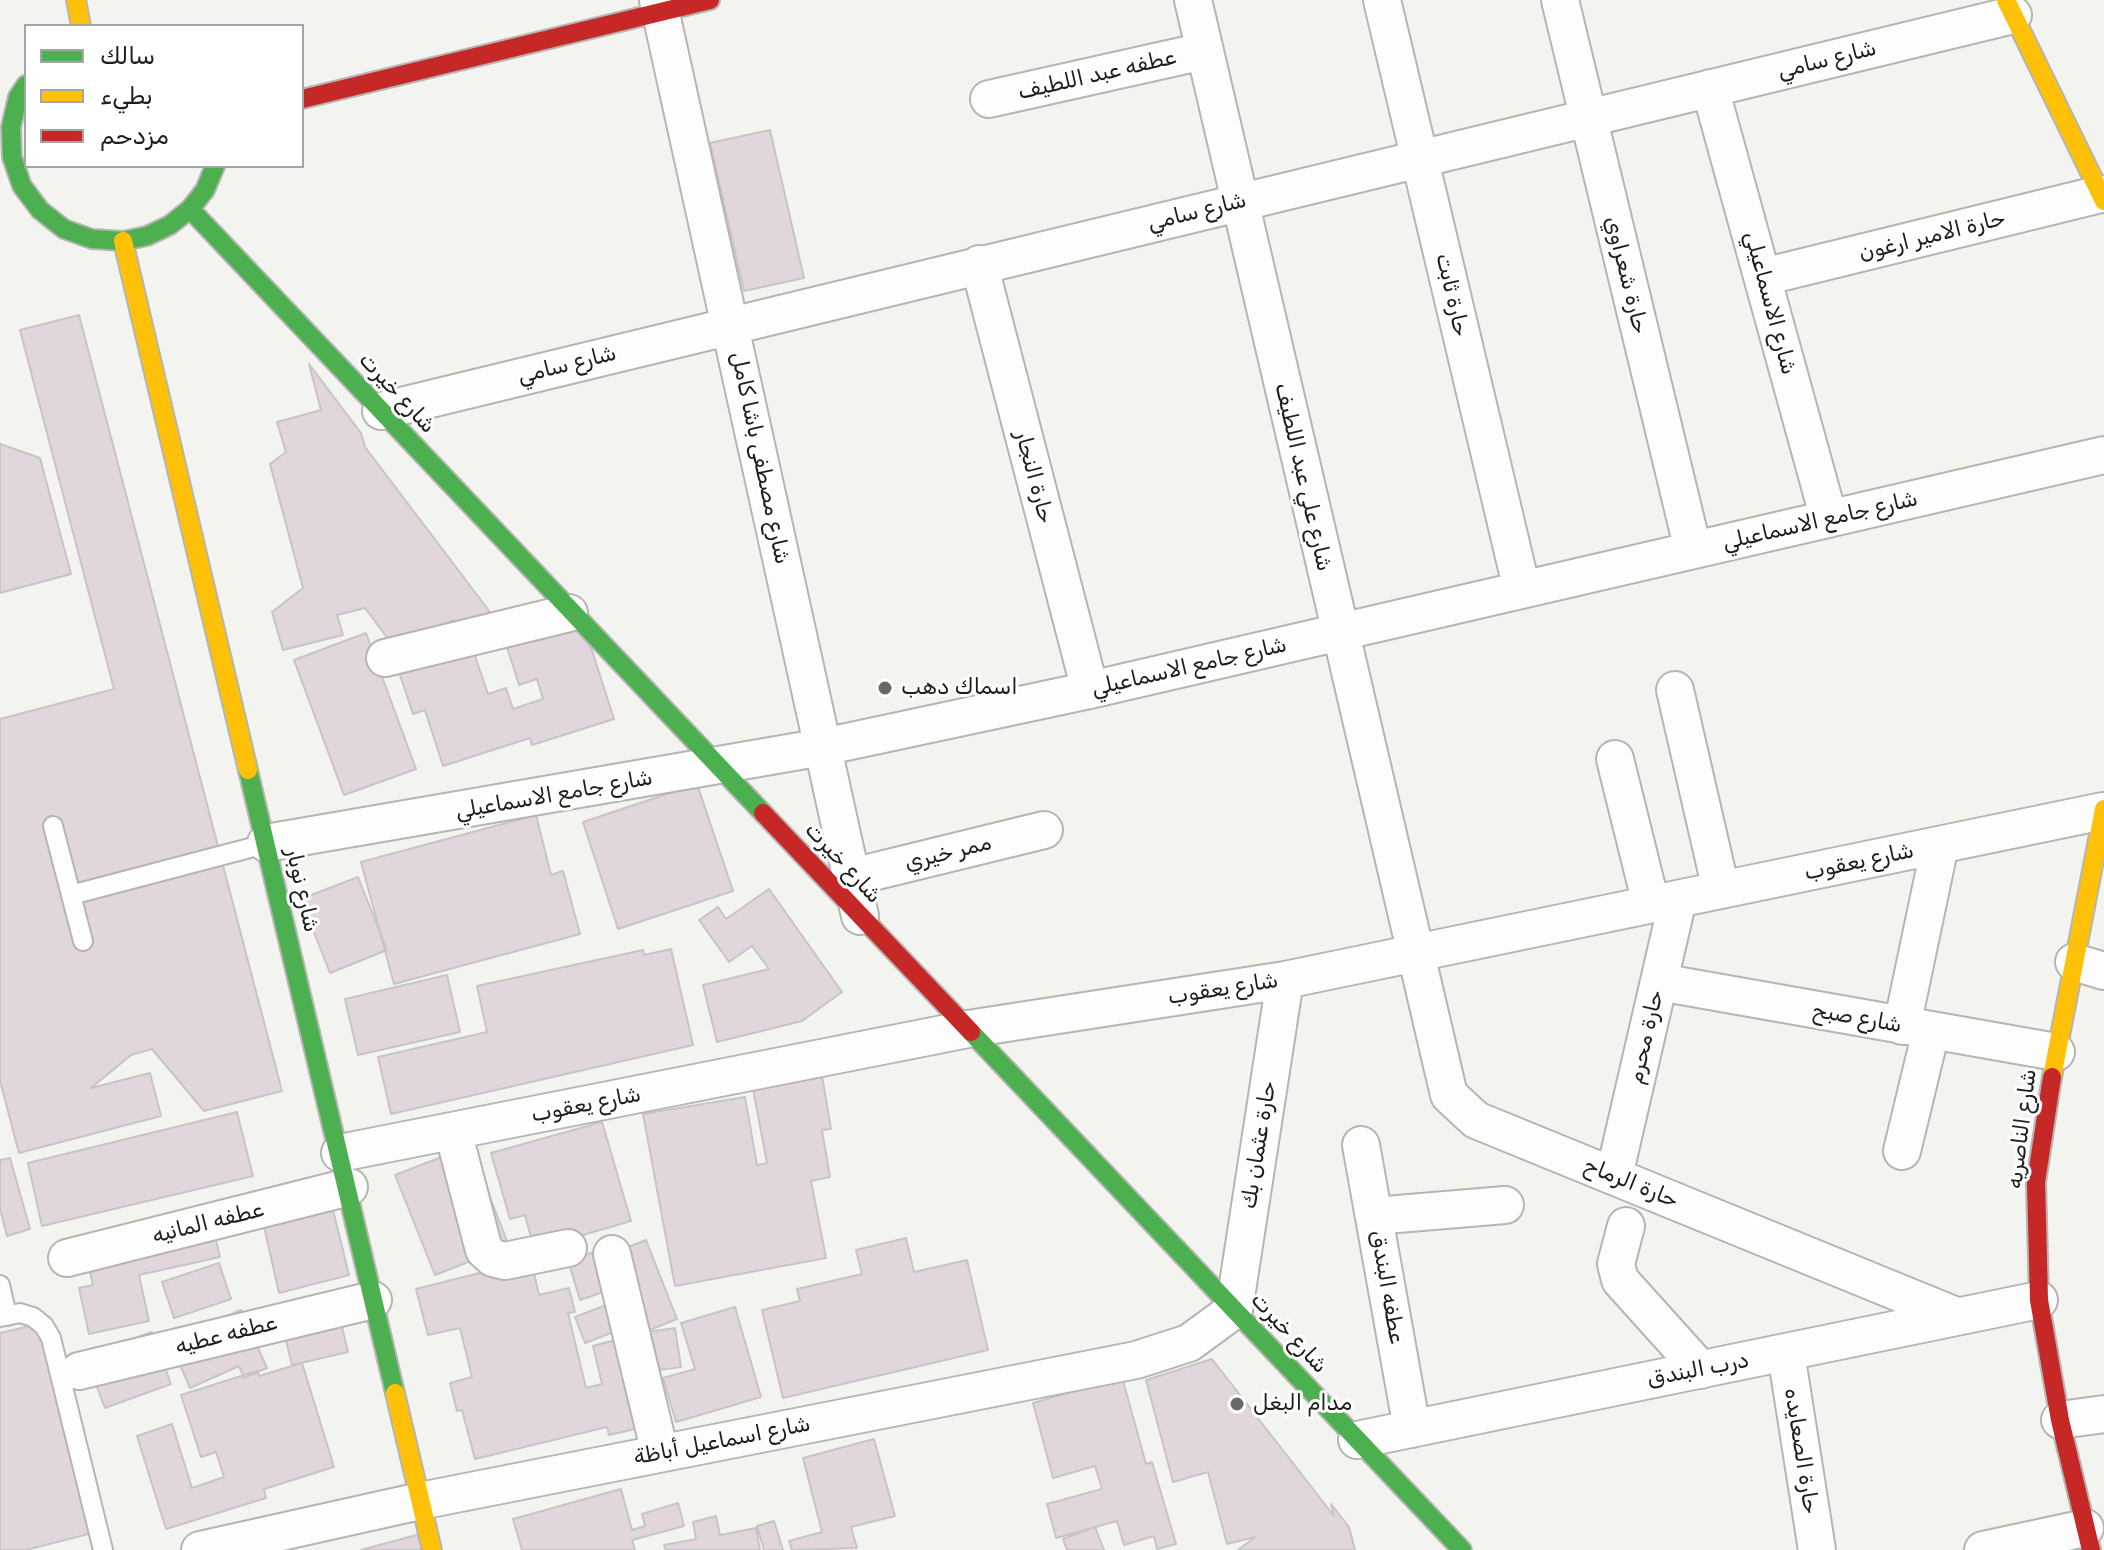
<!DOCTYPE html>
<meta charset="utf-8">
<style>
body{margin:0}
#map{position:relative;width:2104px;height:1550px;overflow:hidden;background:#f3f3ef;font-family:Rubik,Cairo,sans-serif}
canvas{display:block}
.legend{position:absolute;left:24px;top:24px;width:280px;height:144px;box-sizing:border-box;background:#fff;border:2px solid #a5a5a4;margin:0;padding:10px 14px;list-style:none;font-size:24px;color:#1e1e1b}
.legend li{display:flex;align-items:center;gap:16px;height:40px}
.legend b{width:40px;border:2px solid #a5a5a4}
</style>
<div id="map">
<canvas width="2104" height="1550"></canvas>
<ul class="legend">
<li><b style="height:10px;background:#4caf50"></b>سالك</li>
<li><b style="height:10px;background:#ffc107"></b>بطيء</li>
<li><b style="height:10px;background:#c62828"></b>مزدحم</li>
</ul>
</div>
<script>
const ctx = document.querySelector('canvas').getContext('2d');
ctx.lineJoin = 'round';
function fillPath(path, color) {
  ctx.fillStyle = color;
  ctx.fill(path, 'evenodd');
}
function poly(rows) {
  const path = new Path2D();
  for (const r of rows) {
    path.moveTo(r[0], r[1]);
    for (let i = 2; i < r.length; i += 2) path.lineTo(r[i], r[i + 1]);
  }
  return path;
}
function stroke(path, color, width, dash) {
  ctx.strokeStyle = color;
  ctx.lineWidth = width;
  ctx.lineCap = dash ? 'butt' : 'round';
  ctx.setLineDash(dash || []);
  ctx.stroke(path);
}
function label(font, color, halo, rows, align = 'center') {
  ctx.font = font + ' Rubik,Cairo,sans-serif';
  ctx.lineWidth = 6;
  ctx.setLineDash([]);
  ctx.textBaseline = 'middle';
  ctx.strokeStyle = halo;
  ctx.fillStyle = color;
  for (const [text, x, y, turn = 0] of rows) {
    ctx.save();
    ctx.translate(x, y);
    ctx.rotate((+turn || 0) * Math.PI / 180);
    ctx.textAlign = isNaN(turn) ? turn : align;
    if (halo) ctx.strokeText(text, 0, 0);
    ctx.fillText(text, 0, 0);
    ctx.restore();
  }
}
const building = poly([
 [770,130,804,278,744,291,710,143,770,130],
 [79,315,282,1091,204,1111,152,1049,131,1055,91,1088,150,1073,161,1116,19,1153,0,1081,0,719,114,689,20,330,79,315],
 [309,364,361,433,365,447,493,616,466,636,453,620,438,631,391,643,365,608,337,615,343,635,283,650,272,612,303,588,270,464,286,452,277,422,321,410,309,364],
 [0,444,40,458,71,574,0,593,0,444],
 [581,616,614,719,532,745,530,738,443,766,425,710,413,714,394,657,473,650,488,694,506,688,513,709,543,699,537,679,519,685,505,641,581,616],
 [366,633,416,769,344,795,294,660,366,633],
 [697,784,733,891,618,929,583,822,697,784],
 [536,815,551,875,563,871,580,934,394,984,361,862,536,815],
 [358,877,387,950,330,973,301,899,358,877],
 [769,889,842,992,802,1021,717,1042,703,985,769,969,752,946,729,962,699,920,718,907,726,919,769,889],
 [671,949,693,1045,391,1114,378,1057,487,1032,477,986,643,950,644,955,671,949],
 [447,975,460,1032,358,1055,345,999,447,975],
 [822,1076,831,1129,822,1130,830,1177,811,1181,826,1258,675,1286,643,1114,745,1097,757,1165,767,1163,753,1089,822,1076],
 [237,1112,253,1176,42,1226,28,1163,237,1112],
 [602,1122,631,1221,566,1240,538,1262,525,1215,510,1219,491,1153,602,1122],
 [470,1146,509,1246,435,1275,395,1175,470,1146],
 [10,1158,30,1229,7,1236,0,1209,0,1160,10,1158],
 [327,1186,349,1275,279,1293,259,1204,327,1186],
 [209,1210,220,1257,139,1275,149,1321,89,1334,79,1288,93,1285,83,1238,209,1210],
 [906,1238,914,1272,967,1260,988,1350,783,1398,762,1310,800,1301,797,1289,862,1274,856,1250,906,1238],
 [646,1240,677,1319,640,1334,611,1254,646,1240],
 [598,1251,609,1290,580,1300,568,1260,598,1251],
 [531,1260,539,1295,569,1288,575,1312,568,1313,586,1388,602,1384,593,1346,623,1338,644,1427,609,1435,607,1427,475,1459,462,1410,457,1411,450,1383,472,1377,460,1328,428,1335,416,1289,531,1260],
 [219,1263,231,1299,174,1318,162,1282,219,1263],
 [335,1298,348,1352,292,1365,279,1312,335,1298],
 [606,1305,616,1331,585,1343,575,1317,606,1305],
 [735,1307,761,1397,676,1422,663,1378,695,1369,681,1323,735,1307],
 [241,1310,267,1368,244,1378,239,1366,190,1388,170,1341,241,1310],
 [38,1324,92,1533,26,1550,0,1550,0,1333,38,1324],
 [675,1328,681,1367,652,1371,647,1332,675,1328],
 [152,1332,171,1384,105,1408,85,1356,152,1332],
 [1212,1359,1334,1516,1331,1504,1349,1527,1355,1550,1238,1550,1255,1537,1227,1544,1208,1472,1173,1482,1146,1380,1212,1359],
 [302,1363,334,1467,264,1489,266,1498,166,1529,137,1436,172,1424,192,1488,224,1477,216,1452,201,1457,181,1395,257,1371,259,1376,302,1363],
 [1122,1377,1146,1464,1152,1462,1176,1544,1157,1549,1154,1536,1124,1545,1117,1521,1056,1538,1047,1504,1102,1489,1095,1466,1053,1478,1033,1403,1122,1377],
 [874,1439,895,1516,851,1527,857,1548,792,1550,789,1541,822,1532,803,1458,874,1439],
 [621,1489,632,1530,645,1526,642,1514,678,1503,684,1526,632,1540,635,1550,522,1550,513,1519,621,1489],
 [716,1516,720,1535,756,1528,760,1550,666,1550,664,1545,696,1539,693,1522,716,1516],
 [774,1521,783,1550,764,1550,757,1526,774,1521],
 [1095,1527,1104,1550,1067,1550,1063,1539,1095,1527],
 [420,1534,425,1550,361,1550,420,1534]
]);
fillPath(building, '#e1d6db');
stroke(building, '#c7c5c5', 2);
const lane = poly([
 [53,826,83,941],
 [71,895,265,844],
 [0,1285,7,1316],
 [0,1317,20,1313,33,1317,44,1326,51,1338,103,1550]
]);
const street = poly([
 [658,0,860,916],
 [1193,0,1449,1095,1476,1120,1956,1316],
 [1382,0,1522,590],
 [1560,0,1693,550],
 [1710,88,1829,519],
 [989,99,1204,51],
 [979,264,1090,690],
 [1763,277,2101,194],
 [381,411,2013,15],
 [385,658,569,613],
 [1675,690,1721,890],
 [1615,759,1651,904],
 [266,843,823,747,1090,690,2104,455],
 [852,877,1044,830],
 [2074,962,2104,971],
 [1659,982,2056,1052],
 [1902,1026,1940,845],
 [453,1131,484,1250,493,1258,505,1261,568,1248],
 [1361,1145,1412,1429],
 [1902,1151,1931,1031],
 [340,1153,968,1029,1285,980,2103,811],
 [1614,1176,1678,899],
 [1374,1216,1505,1205],
 [1626,1226,1616,1264,1620,1280,1701,1370],
 [612,1254,660,1453],
 [67,1258,349,1187],
 [1786,1353,1817,1550],
 [79,1371,373,1300],
 [2060,1420,2104,1414],
 [1357,1440,2039,1300],
 [200,1550,420,1501,1136,1360,1189,1343,1234,1310,1285,980],
 [1983,1550,2085,1528]
]);
const fast = poly([
 [26,85,18,97,11,127,12,157,22,186,40,210,64,229,92,239,123,241,147,236,170,225,190,209,205,190,215,166],
 [190,209,763,813],
 [248,770,395,1393],
 [971,1032,1462,1550]
]);
const slow = poly([
 [76,0,81,26],
 [2006,0,2104,201],
 [123,241,248,770],
 [2052,1077,2104,809],
 [395,1393,432,1550]
]);
const jam = poly([
 [302,99,710,0],
 [763,813,971,1032],
 [2052,1077,2036,1182,2039,1300,2060,1420,2091,1550]
]);
stroke(lane, '#b5b5b2', 22);
stroke(street, '#b5b5b2', 40);
stroke(fast, '#b5b5b2', 22);
stroke(slow, '#b5b5b2', 22);
stroke(jam, '#b5b5b2', 22);
stroke(lane, '#fdfdfd', 18);
stroke(street, '#fdfdfd', 36);
stroke(fast, '#4caf50', 18);
stroke(slow, '#ffc107', 18);
stroke(jam, '#c62828', 18);
for (const [x, y, r, color] of [
 [885,688,8,"#696965"],
 [1237,1404,8,"#696965"]
]) {
  const dot = new Path2D();
  dot.arc(x, y, r, 0, 2 * Math.PI);
  ctx.fillStyle = color;
  ctx.fill(dot);
  stroke(dot, '#fff', 3);
}
label('22px', '#1e1e1b', '#fff', [
 ["شارع سامي",1827,60,-14],
 ["عطفه عبد اللطيف",1097,75,-13],
 ["شارع سامي",1197,212,-14],
 ["حارة الامير ارغون",1932,236,-14],
 ["حارة شعراوي",1626,275,76],
 ["حارة ثابت",1452,295,77],
 ["شارع الاسماعيلي",1770,303,75],
 ["شارع سامي",567,365,-14],
 ["شارع خيرت",397,393,47],
 ["شارع مصطفى باشا كامل",760,458,78],
 ["حارة النجار",1034,477,75],
 ["شارع علي عبد اللطيف",1303,477,77],
 ["شارع جامع الاسماعيلي",1820,521,-13],
 ["شارع جامع الاسماعيلي",1189,667,-13],
 ["شارع جامع الاسماعيلي",554,795,-10],
 ["ممر خيري",948,853,-14],
 ["شارع يعقوب",1859,862,-12],
 ["شارع خيرت",843,863,47],
 ["شارع نوبار",302,890,77],
 ["شارع يعقوب",1223,989,-9],
 ["شارع صبح",1857,1018,10],
 ["حارة محرم",1646,1037,-77],
 ["شارع يعقوب",586,1105,-11],
 ["شارع الناصريه",2022,1129,-83],
 ["حارة عثمان بك",1259,1145,-81],
 ["حارة الرماح",1631,1183,22],
 ["عطفه المانيه",208,1223,-14],
 ["عطفه البندق",1387,1287,80],
 ["شارع خيرت",1289,1333,47],
 ["عطفه عطيه",226,1335,-14],
 ["درب البندق",1698,1370,-11],
 ["شارع اسماعيل أباظة",722,1441,-11],
 ["حارة الصعايده",1801,1451,81]
]);
label('22px', '#1e1e1b', '#fff', [
 ["اسماك دهب",901,688],
 ["مدام البغل",1253,1404]
], 'left');
</script>
